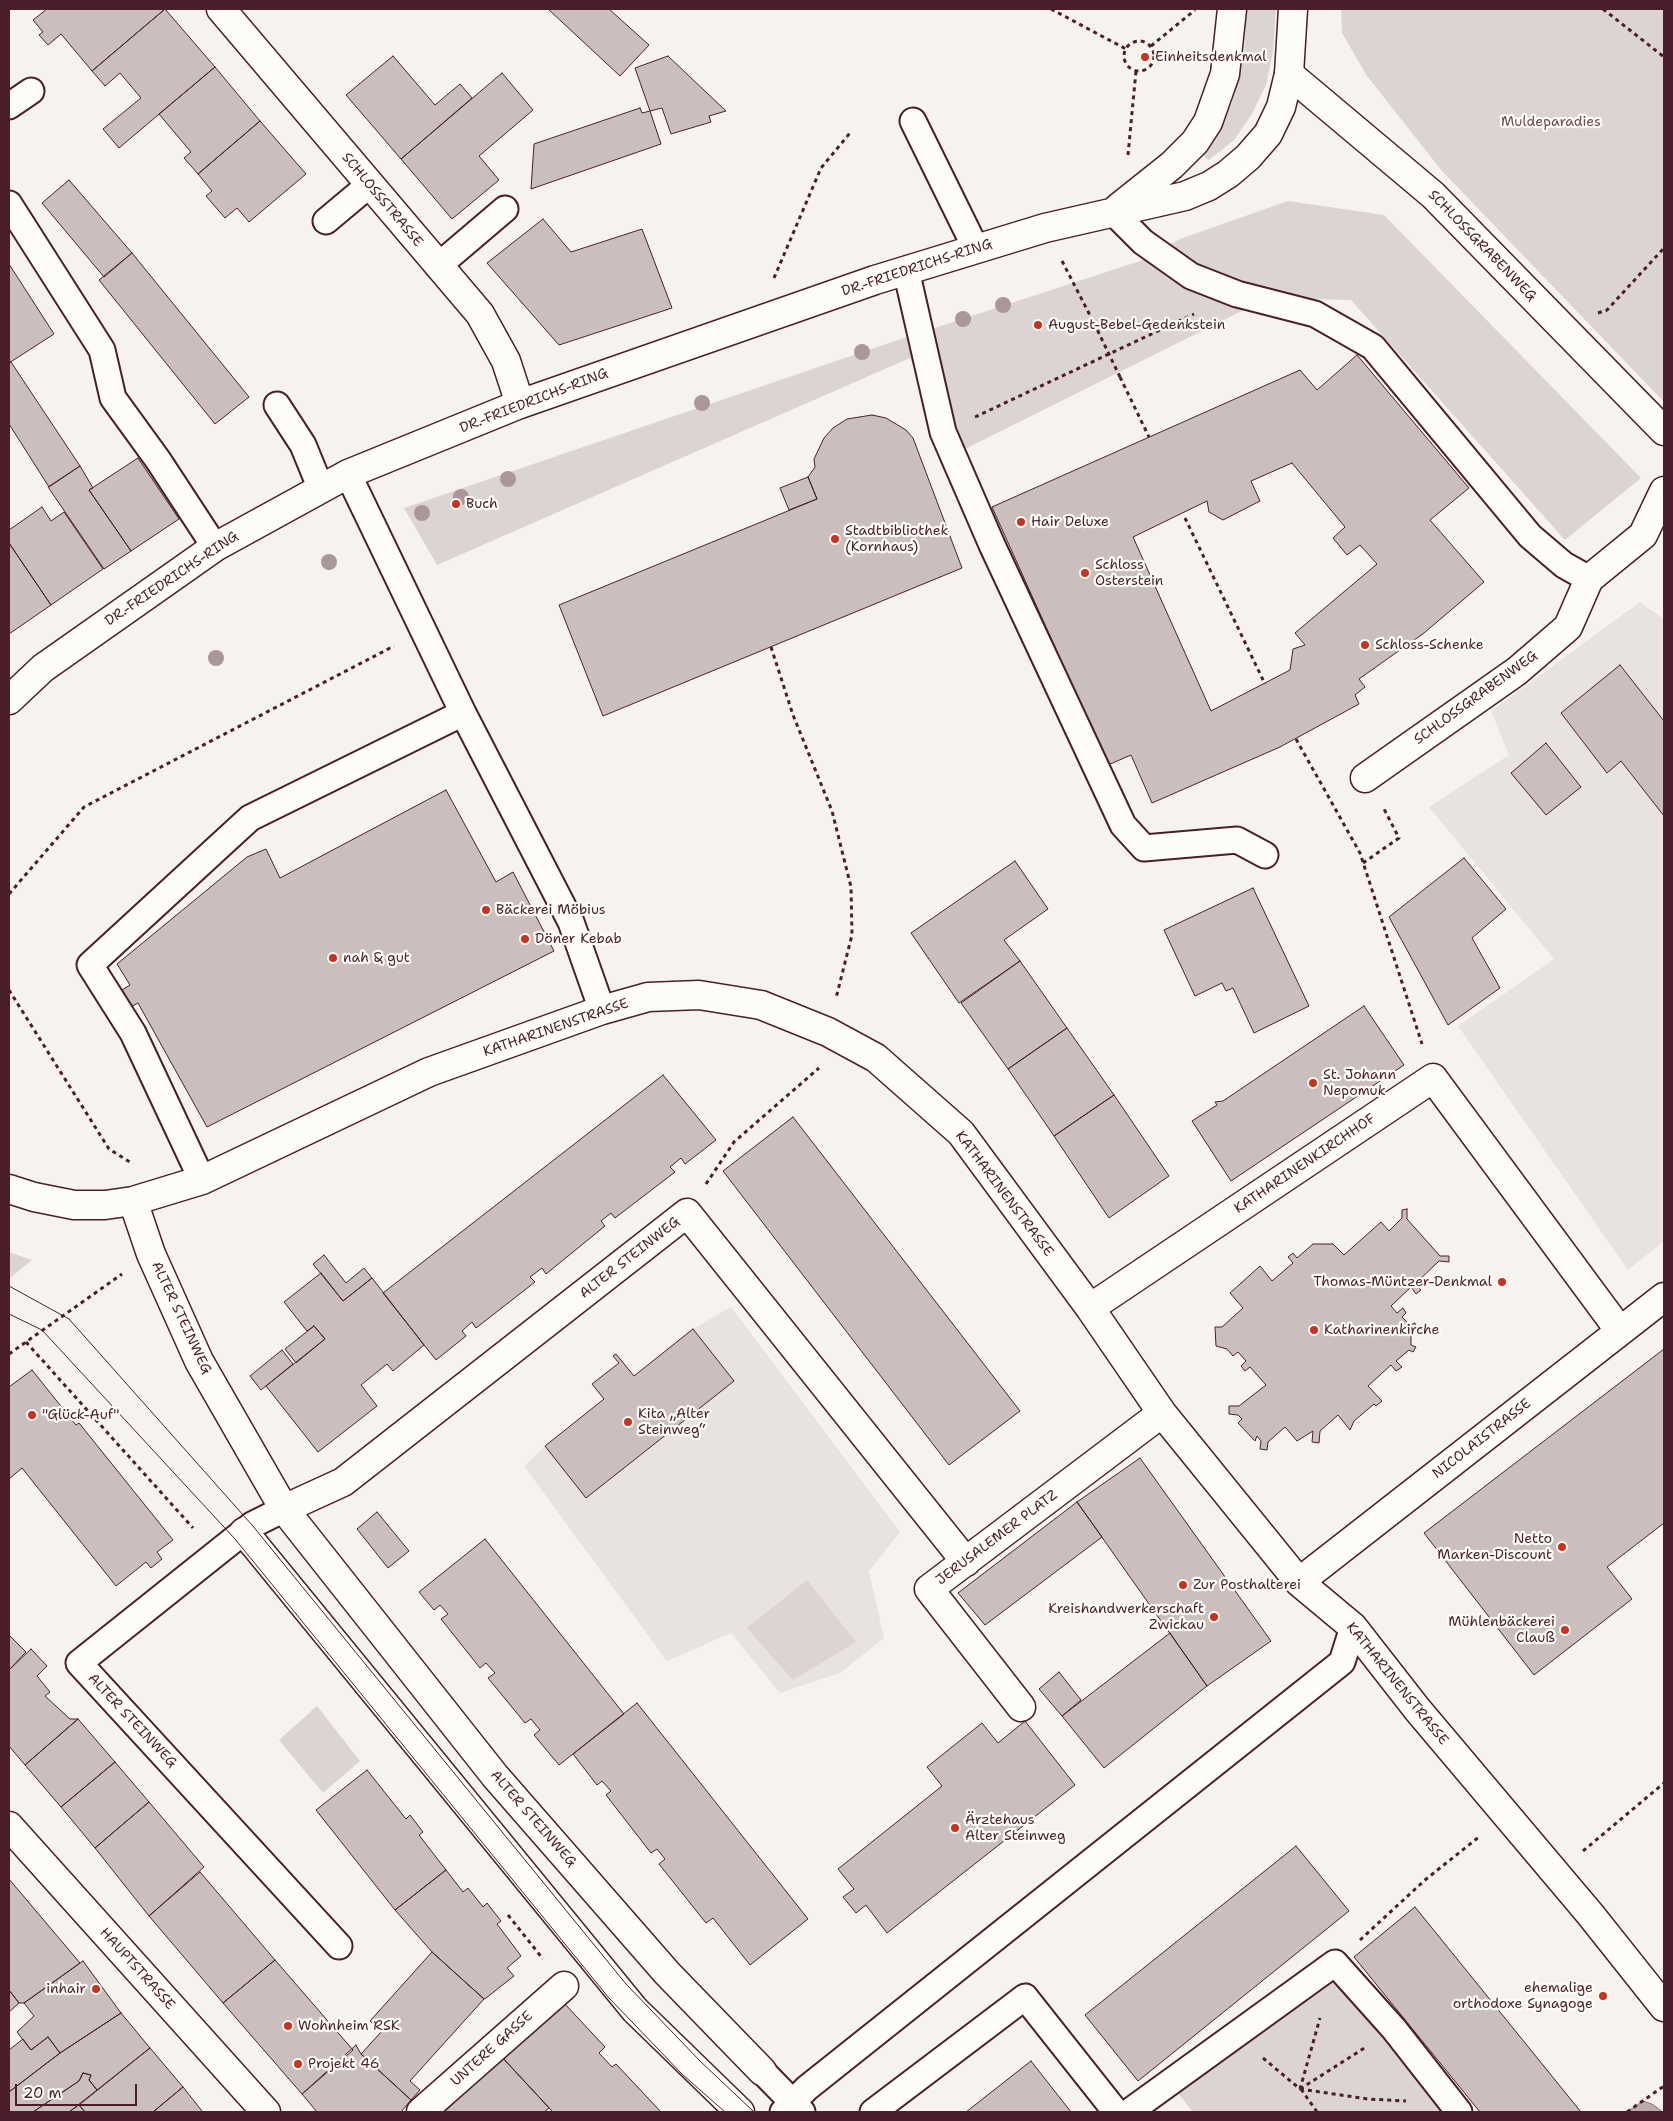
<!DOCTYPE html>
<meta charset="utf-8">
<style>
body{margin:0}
#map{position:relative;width:1673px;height:2121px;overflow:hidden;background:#f6f3ef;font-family:"Shantell Sans",sans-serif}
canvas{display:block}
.frame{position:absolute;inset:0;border:10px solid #4a1f2b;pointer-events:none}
.scale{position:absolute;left:15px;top:2084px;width:122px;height:22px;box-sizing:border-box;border:2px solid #4a1f2b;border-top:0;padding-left:6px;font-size:15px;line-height:18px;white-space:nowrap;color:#4a1f2b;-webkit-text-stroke:4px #fdfcf7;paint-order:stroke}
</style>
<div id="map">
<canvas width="1673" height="2121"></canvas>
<div class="frame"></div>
<div class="scale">20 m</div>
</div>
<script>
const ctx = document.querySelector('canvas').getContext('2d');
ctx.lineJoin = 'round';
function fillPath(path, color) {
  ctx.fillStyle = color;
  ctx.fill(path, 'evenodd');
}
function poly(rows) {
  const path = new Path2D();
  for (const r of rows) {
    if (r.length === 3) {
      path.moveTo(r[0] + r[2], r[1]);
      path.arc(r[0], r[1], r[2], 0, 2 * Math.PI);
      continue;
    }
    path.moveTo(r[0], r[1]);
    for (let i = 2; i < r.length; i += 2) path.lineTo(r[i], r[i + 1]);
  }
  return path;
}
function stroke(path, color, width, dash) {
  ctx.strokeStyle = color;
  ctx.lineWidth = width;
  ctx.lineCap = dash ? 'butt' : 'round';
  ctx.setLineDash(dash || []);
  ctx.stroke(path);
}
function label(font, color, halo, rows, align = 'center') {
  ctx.font = font + ' "Shantell Sans",sans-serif';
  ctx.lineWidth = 4.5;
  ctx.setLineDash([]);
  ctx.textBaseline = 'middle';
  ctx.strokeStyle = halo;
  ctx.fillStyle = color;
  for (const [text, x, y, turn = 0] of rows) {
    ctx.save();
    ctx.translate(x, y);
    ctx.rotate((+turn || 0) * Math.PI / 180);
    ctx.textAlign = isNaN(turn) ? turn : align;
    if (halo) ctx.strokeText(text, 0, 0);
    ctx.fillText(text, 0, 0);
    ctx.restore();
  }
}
fillPath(poly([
 [1640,602,1664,619,1664,1241,1628,1270,1458,1026,1554,959,1429,807,1509,755,1491,711],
 [731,1307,900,1532,869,1571,884,1638,840,1673,780,1693,731,1633,667,1661,524,1466,545,1446,693,1329]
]), '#e9e3e0');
fillPath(poly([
 [1247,9,1276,9,1273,52,1266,85,1252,114,1234,140,1209,160,1199,153,1214,137,1232,103,1244,53],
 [1341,9,1664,9,1664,402,1442,171,1367,76,1342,33],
 [1288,201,1384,215,1641,478,1565,540,1351,300,1268,298,951,456,910,358,437,565,404,508,892,342,1140,261,1180,239],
 [9,1252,32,1260,9,1279],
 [807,1580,856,1642,793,1680,747,1628],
 [317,1706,360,1761,323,1793,279,1740],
 [1332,1972,1450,2112,1193,2112,1173,2087]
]), '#dcd4d2');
const water = poly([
 [1643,2101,1652,2104,1663,2112,1627,2112,1643,2101]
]);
fillPath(water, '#bbabac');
stroke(water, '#8e7378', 1);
const building = poly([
 [47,9,165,9,92,71,61,34,48,45,39,35,43,32,33,20,47,9],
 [165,9,215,67,119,148,103,129,141,98,120,73,105,86,92,71,165,9],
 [548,9,609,9,649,45,620,76,548,9],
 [393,56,435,105,460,84,472,98,401,159,346,95,393,56],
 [668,56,726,111,709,116,711,122,671,134,662,108,650,111,635,68,668,56],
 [215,67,260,121,198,174,184,158,191,152,159,114,215,67],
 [502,73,533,110,479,156,499,180,452,219,401,159,502,73],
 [640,108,642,113,650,111,661,144,531,189,534,144,640,108],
 [260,121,306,174,249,222,237,208,225,218,206,196,212,191,198,174,260,121],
 [69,180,132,253,104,277,42,203,69,180],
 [543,219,571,252,642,229,672,308,559,345,487,263,543,219],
 [132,253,249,397,215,424,99,280,132,253],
 [9,264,54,334,9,363,9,264],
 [1357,355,1469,488,1430,520,1484,582,1424,633,1359,679,1365,687,1355,695,1359,704,1280,747,1152,803,1131,755,1108,765,992,507,1300,370,1317,390,1357,355],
 [1292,463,1345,527,1333,538,1347,555,1360,545,1377,564,1295,633,1305,645,1293,649,1290,670,1211,711,1133,537,1207,501,1209,512,1223,520,1260,501,1251,481,1292,463],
 [11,362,80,466,49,487,9,424,9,363,11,362],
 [872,415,886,418,906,430,913,438,962,568,603,716,559,605,817,499,808,477,815,467,814,459,824,438,833,428,847,419,872,415],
 [138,458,179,519,131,551,89,490,138,458],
 [80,466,93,488,89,490,131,551,104,569,48,487,80,466],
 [808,477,817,499,789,510,780,488,808,477],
 [42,507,51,521,64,512,103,569,51,605,9,543,9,530,42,507],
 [9,543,51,605,9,634,9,543],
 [1620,665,1664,721,1664,816,1621,761,1607,773,1561,713,1620,665],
 [1546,743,1581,787,1546,815,1511,773,1546,743],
 [446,790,496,882,513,872,554,951,207,1127,138,1003,125,1010,117,993,130,985,117,964,247,857,266,849,280,878,446,790],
 [1464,858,1506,909,1472,938,1500,988,1448,1025,1389,917,1464,858],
 [1015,861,1048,909,1004,940,1020,961,959,1003,911,933,1015,861],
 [1253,888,1309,1006,1254,1033,1233,988,1226,991,1222,983,1195,996,1164,930,1253,888],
 [1020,961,1067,1028,1008,1069,961,1003,1020,961],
 [1364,1006,1404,1065,1231,1181,1192,1121,1217,1105,1215,1102,1223,1101,1364,1006],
 [1067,1028,1114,1095,1054,1136,1008,1069,1067,1028],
 [663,1075,716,1140,685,1164,681,1158,670,1167,675,1172,615,1218,611,1213,601,1221,605,1226,546,1274,542,1268,530,1277,535,1282,476,1328,472,1322,462,1331,466,1336,436,1360,383,1293,663,1075],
 [1114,1095,1169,1176,1109,1218,1054,1136,1114,1095],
 [793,1117,1020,1411,949,1465,723,1171,793,1117],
 [1407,1209,1407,1219,1440,1256,1449,1256,1449,1262,1439,1261,1415,1284,1421,1290,1416,1294,1411,1287,1391,1306,1397,1313,1403,1308,1406,1313,1402,1317,1410,1325,1415,1323,1416,1329,1411,1331,1411,1345,1416,1347,1413,1352,1409,1350,1396,1361,1402,1367,1396,1371,1391,1365,1368,1386,1382,1401,1376,1406,1374,1404,1354,1421,1350,1430,1338,1415,1320,1431,1319,1443,1312,1442,1313,1431,1297,1441,1285,1427,1268,1442,1267,1450,1260,1449,1261,1441,1257,1436,1255,1441,1238,1423,1242,1419,1238,1415,1229,1414,1229,1406,1239,1406,1266,1385,1250,1367,1245,1371,1241,1366,1246,1361,1238,1352,1233,1356,1227,1349,1216,1346,1215,1327,1222,1327,1243,1308,1230,1293,1260,1266,1272,1281,1293,1263,1288,1257,1293,1253,1297,1258,1313,1244,1333,1244,1344,1255,1381,1222,1389,1231,1402,1218,1402,1210,1407,1209],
 [324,1255,346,1283,364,1268,372,1278,343,1301,313,1264,324,1255],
 [321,1273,343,1301,372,1278,424,1345,393,1371,387,1364,361,1385,377,1406,318,1452,266,1386,325,1339,314,1326,307,1331,284,1302,321,1273],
 [314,1326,325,1339,296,1363,285,1349,314,1326],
 [693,1329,734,1381,586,1498,545,1446,604,1399,592,1384,619,1363,613,1356,616,1354,634,1376,693,1329],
 [1664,1349,1664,1523,1607,1567,1632,1599,1534,1675,1424,1533,1664,1349],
 [282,1350,293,1364,261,1390,250,1376,282,1350],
 [32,1370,76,1425,79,1423,173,1540,157,1552,162,1559,151,1568,146,1562,116,1586,22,1468,9,1479,9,1387,32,1370],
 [1140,1458,1271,1641,1207,1686,1077,1502,1140,1458],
 [1077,1502,1102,1537,985,1625,958,1593,1077,1502],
 [377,1512,409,1551,388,1568,357,1529,377,1512],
 [485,1539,624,1714,559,1765,534,1735,540,1730,531,1719,525,1723,488,1678,495,1673,486,1663,480,1668,441,1619,448,1614,440,1605,434,1610,419,1592,485,1539],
 [1170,1633,1207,1686,1104,1768,1062,1716,1170,1633],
 [9,1635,26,1652,9,1670,9,1635],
 [31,1649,47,1666,37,1676,50,1692,45,1696,70,1719,78,1719,25,1765,9,1746,9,1670,31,1649],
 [1059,1672,1081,1700,1062,1716,1039,1689,1059,1672],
 [637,1703,808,1919,750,1965,713,1918,706,1923,659,1864,665,1859,657,1849,651,1853,606,1795,611,1791,602,1781,597,1785,573,1754,637,1703],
 [78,1719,115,1762,61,1807,25,1765,78,1719],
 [1025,1721,1075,1785,887,1933,866,1905,856,1913,843,1897,854,1889,838,1869,942,1786,927,1767,982,1723,998,1743,1025,1721],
 [115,1762,149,1802,95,1848,61,1807,115,1762],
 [367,1770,406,1819,410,1815,423,1832,419,1835,446,1870,395,1910,316,1810,367,1770],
 [149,1802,204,1867,149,1916,95,1848,149,1802],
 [1296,1846,1349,1911,1138,2081,1085,2015,1296,1846],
 [446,1870,463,1892,468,1888,483,1907,487,1903,501,1921,497,1924,521,1956,507,1968,514,1976,486,1998,484,1999,432,1952,395,1910,446,1870],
 [200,1872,275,1960,223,2003,149,1916,200,1872],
 [9,1879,80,1963,24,2003,19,2003,9,1990,9,1879],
 [1415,1907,1581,2112,1480,2112,1354,1957,1415,1907],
 [432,1952,484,1999,410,2081,420,2090,411,2100,361,2054,382,2031,370,2021,432,1952],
 [275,1960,353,2050,302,2094,223,2003,275,1960],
 [83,1961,121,2013,60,2053,48,2037,31,2050,17,2032,34,2016,24,2003,83,1961],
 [9,1990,19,2003,9,2012,9,1990],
 [564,2003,605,2047,599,2053,612,2067,616,2064,661,2112,553,2112,498,2053,564,2003],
 [121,2013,150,2048,97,2090,89,2080,91,2075,83,2073,79,2081,33,2112,9,2112,9,2092,60,2053,121,2013],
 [48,2037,60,2053,9,2092,9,2050,23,2039,31,2050,48,2037],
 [356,2045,361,2054,411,2100,401,2112,317,2112,302,2094,356,2045],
 [150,2048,183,2087,153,2112,85,2112,79,2105,150,2048],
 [503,2058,549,2108,544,2112,444,2112,503,2058],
 [1031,2061,1071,2112,966,2112,1031,2061],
 [83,2073,91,2075,89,2080,97,2090,69,2112,33,2112,79,2081,83,2073],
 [183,2087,202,2111,200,2112,153,2112,183,2087],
 [79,2105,85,2112,69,2112,79,2105]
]);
fillPath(building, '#cbbfbe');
stroke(building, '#4a1f2b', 1);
const service = poly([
 [9,106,31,91],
 [913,121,976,249],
 [9,204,102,350,113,398,158,460,215,547],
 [1113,212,1143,242,1191,276,1237,294,1315,314,1373,347,1530,536,1564,565,1589,579],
 [326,221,369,185],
 [438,266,505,209],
 [906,270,943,432,992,545,1123,825,1144,848,1237,840,1265,855],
 [277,405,303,445,321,489],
 [348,474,463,713,571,922,602,1010],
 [202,1180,133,1033,90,965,250,818,463,713],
 [284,1509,252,1525,79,1663,339,1946],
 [762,2071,802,2112],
 [783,2112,807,2088,1342,1662,1353,1627],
 [873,2112,1025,1997,1116,2112],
 [1129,2112,1335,1963,1394,2029,1459,2112]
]);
const pedestrian = poly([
 [244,1532,635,2010,740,2112],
 [9,1826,266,2112],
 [421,2112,564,1986]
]);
const minor = poly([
 [221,9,480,314,506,361,520,404],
 [1289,74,1433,195,1664,431],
 [1365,778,1517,671,1568,627,1589,579,1643,535,1664,491],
 [9,1189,34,1197,74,1205,105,1205,133,1201,202,1180,429,1072,602,1010,648,997,699,995,761,1005,828,1032,876,1058,961,1133,1090,1308,1162,1413,1299,1582,1353,1627,1417,1709,1590,1914,1664,2007],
 [133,1201,151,1254,199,1361,284,1509,495,1776,667,1973,762,2071],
 [1090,1308,1433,1078,1620,1331],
 [284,1509,343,1482,687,1213,966,1562],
 [1299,1582,1664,1297],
 [1021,1707,929,1589,1162,1413]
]);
const secondary = poly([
 [1118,208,1172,165,1195,142,1208,122,1225,74,1232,9],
 [9,700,43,668,215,547,348,474,520,404,875,280,1045,228,1185,196,1209,186,1228,174,1248,157,1268,134,1281,107,1289,74,1293,9]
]);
stroke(service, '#4a1f2b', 29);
stroke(pedestrian, '#4a1f2b', 31);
stroke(minor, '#4a1f2b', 31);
stroke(secondary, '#4a1f2b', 31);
stroke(poly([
 [1051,9,1126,49],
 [1603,9,1664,57],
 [1139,56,15],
 [1151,46,1195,10],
 [1128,155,1136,71],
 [1062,261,1094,323],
 [774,278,821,168,850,133],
 [1598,313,1607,310,1664,248],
 [1120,377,1149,437],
 [975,417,1194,314],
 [1185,518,1265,684],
 [771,647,793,715,832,811,851,887,852,935,836,998],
 [1296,739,1360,853,1422,1044],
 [1363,863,1399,838,1383,807],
 [9,894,84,807,394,646],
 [9,990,109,1149,133,1164],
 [706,1184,734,1142,819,1068],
 [26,1342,193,1528],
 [9,1354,122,1274],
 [1583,1851,1664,1783],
 [508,1915,543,1959],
 [1360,1940,1425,1880,1480,1836],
 [1263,2058,1300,2089,1320,2018],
 [1300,2089,1368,2099,1406,2101],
 [1300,2089,1366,2047],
 [1301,2089,1317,2112],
 [1627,2112,1664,2086]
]), '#4a1f2b', 3, [4, 4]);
stroke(service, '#fdfcf7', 25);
stroke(pedestrian, '#fdfcf7', 28);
stroke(minor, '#fdfcf7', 28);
stroke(secondary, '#fdfcf7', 28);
stroke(poly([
 [9,1286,69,1319,252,1525,626,1984,700,2061,754,2112],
 [9,1314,42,1330,235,1539,609,1998,682,2074,725,2112]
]), '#4a1f2b', 1);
stroke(poly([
 [1094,323,1120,377]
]), '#4a1f2b', 3, [4, 4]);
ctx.fillStyle = '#ab979a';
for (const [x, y] of [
 [1003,305],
 [963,319],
 [862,352],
 [702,403],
 [508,479],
 [461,497],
 [422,513],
 [329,562],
 [216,658]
]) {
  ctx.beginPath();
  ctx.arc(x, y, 8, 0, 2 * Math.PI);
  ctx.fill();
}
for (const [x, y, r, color] of [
 [1145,57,5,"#c8321e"],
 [1038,325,5,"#c8321e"],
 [456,504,5,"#c8321e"],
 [1021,522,5,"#c8321e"],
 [835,539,5,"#c8321e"],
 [1085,573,5,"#c8321e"],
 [1365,645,5,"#c8321e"],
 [486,910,5,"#c8321e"],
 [525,939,5,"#c8321e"],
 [333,958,5,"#c8321e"],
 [1313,1083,5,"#c8321e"],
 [1502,1282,5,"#c8321e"],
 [1314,1330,5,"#c8321e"],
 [32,1415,5,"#c8321e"],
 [628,1422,5,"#c8321e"],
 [1562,1547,5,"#c8321e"],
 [1183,1585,5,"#c8321e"],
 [1214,1617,5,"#c8321e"],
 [1565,1630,5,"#c8321e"],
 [955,1828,5,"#c8321e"],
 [96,1989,5,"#c8321e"],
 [1603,1996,5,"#c8321e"],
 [288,2026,5,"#c8321e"],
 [298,2064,5,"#c8321e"]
]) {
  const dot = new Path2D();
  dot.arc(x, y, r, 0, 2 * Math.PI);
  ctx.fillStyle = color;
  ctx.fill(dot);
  stroke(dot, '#fdfcf7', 2);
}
label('14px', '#4a1f2b', '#fdfcf7', [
 ["Einheitsdenkmal",1155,57],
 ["August-Bebel-Gedenkstein",1048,325],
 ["Buch",466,504],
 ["Hair Deluxe",1031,522],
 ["Stadtbibliothek",845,531],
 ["(Kornhaus)",845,547],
 ["Schloss",1095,565],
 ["Osterstein",1095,581],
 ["Schloss-Schenke",1375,645],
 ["Bäckerei Möbius",496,910],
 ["Döner Kebab",535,939],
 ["nah & gut",343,958],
 ["St. Johann",1323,1075],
 ["Nepomuk",1323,1091],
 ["Thomas-Müntzer-Denkmal",1492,1282,"right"],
 ["Katharinenkirche",1324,1330],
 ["Kita „Alter",638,1414],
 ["Steinweg“",638,1430],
 ["\"Glück-Auf\"",42,1415],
 ["Netto",1552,1539,"right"],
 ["Marken-Discount",1552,1555,"right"],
 ["Zur Posthalterei",1193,1585],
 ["Kreishandwerkerschaft",1204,1609,"right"],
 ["Zwickau",1204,1625,"right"],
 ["Mühlenbäckerei",1555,1622,"right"],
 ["Clauß",1555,1638,"right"],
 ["Ärztehaus",965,1820],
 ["Alter Steinweg",965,1836],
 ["ehemalige",1593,1988,"right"],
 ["orthodoxe Synagoge",1593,2004,"right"],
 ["inhair",86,1989,"right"],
 ["Wohnheim RSK",298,2026],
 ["Projekt 46",308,2064]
], 'left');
label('14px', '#6e4c55', '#fdfcf7', [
 ["Muldeparadies",1551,122]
]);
label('14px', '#4a1f2b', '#fdfcf7', [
 ["SCHLOSSSTRASSE",382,200,50],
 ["SCHLOSSGRABENWEG",1482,246,46],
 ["DR.-FRIEDRICHS-RING",917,268,-18],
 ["DR.-FRIEDRICHS-RING",534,401,-21],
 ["DR.-FRIEDRICHS-RING",172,579,-34],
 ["SCHLOSSGRABENWEG",1476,698,-36],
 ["KATHARINENSTRASSE",556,1028,-19],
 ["KATHARINENKIRCHHOF",1305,1164,-34],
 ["KATHARINENSTRASSE",1004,1194,53],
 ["ALTER STEINWEG",630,1258,-38],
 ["ALTER STEINWEG",181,1318,65],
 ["NICOLAISTRASSE",1482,1439,-38],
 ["JERUSALEMER PLATZ",997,1538,-37],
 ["KATHARINENSTRASSE",1397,1684,51],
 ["ALTER STEINWEG",132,1721,47],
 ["ALTER STEINWEG",533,1819,49],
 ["HAUPTSTRASSE",137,1969,48],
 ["UNTERE GASSE",492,2049,-42]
]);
</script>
